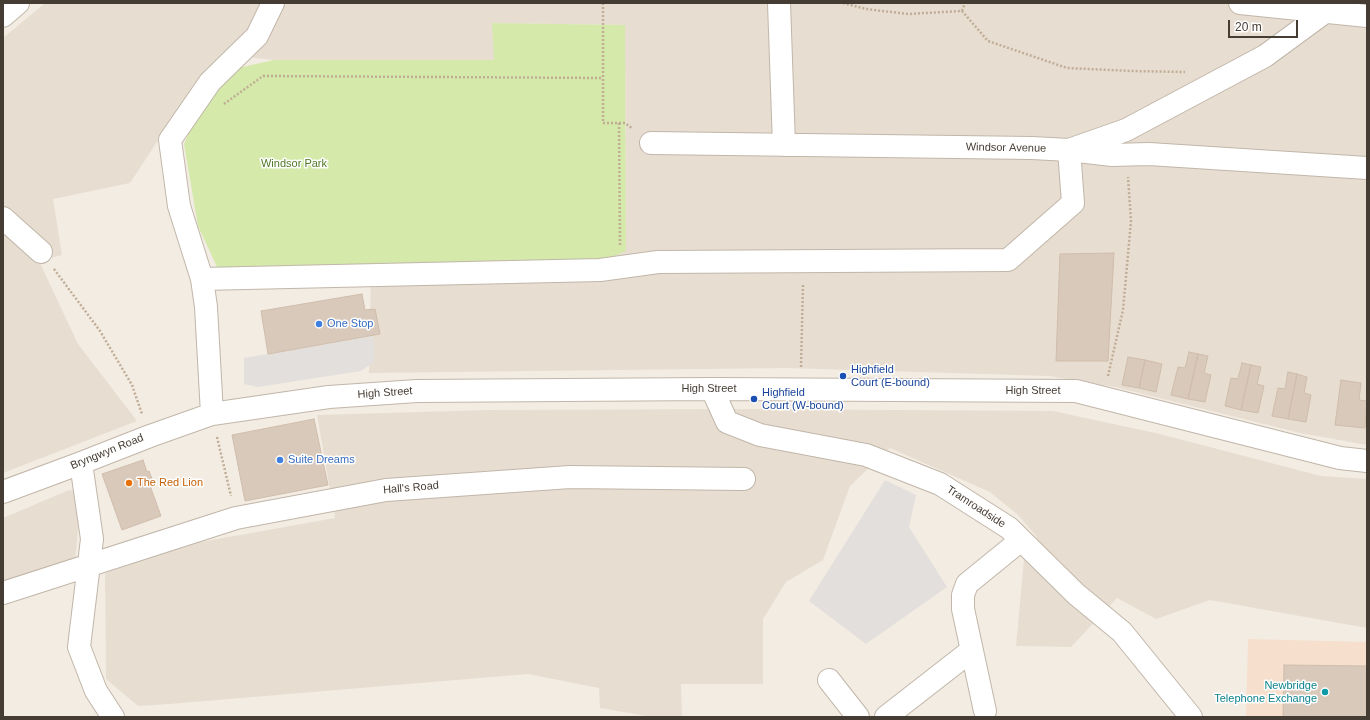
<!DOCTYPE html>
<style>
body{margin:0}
#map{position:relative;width:1370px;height:720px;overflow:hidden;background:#f3ece3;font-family:Helvetica,sans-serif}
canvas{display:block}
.frame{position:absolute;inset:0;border:4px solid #453c33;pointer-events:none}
.scale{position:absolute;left:1228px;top:20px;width:70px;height:18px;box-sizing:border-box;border:2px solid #453c33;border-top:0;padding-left:5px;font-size:12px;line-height:14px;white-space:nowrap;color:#453c33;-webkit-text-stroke:3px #fff;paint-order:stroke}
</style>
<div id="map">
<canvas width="1370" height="720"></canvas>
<div class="frame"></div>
<div class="scale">20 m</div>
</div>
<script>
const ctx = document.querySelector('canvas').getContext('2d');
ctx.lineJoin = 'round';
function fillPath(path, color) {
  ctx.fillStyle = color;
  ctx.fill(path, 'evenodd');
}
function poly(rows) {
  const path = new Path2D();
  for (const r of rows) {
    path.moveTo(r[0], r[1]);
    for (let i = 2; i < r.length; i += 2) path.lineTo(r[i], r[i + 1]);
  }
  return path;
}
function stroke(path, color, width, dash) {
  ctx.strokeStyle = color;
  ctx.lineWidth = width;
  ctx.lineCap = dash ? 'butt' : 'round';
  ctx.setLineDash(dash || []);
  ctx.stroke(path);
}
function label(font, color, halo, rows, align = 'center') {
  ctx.font = font + ' Helvetica,sans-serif';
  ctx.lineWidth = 3;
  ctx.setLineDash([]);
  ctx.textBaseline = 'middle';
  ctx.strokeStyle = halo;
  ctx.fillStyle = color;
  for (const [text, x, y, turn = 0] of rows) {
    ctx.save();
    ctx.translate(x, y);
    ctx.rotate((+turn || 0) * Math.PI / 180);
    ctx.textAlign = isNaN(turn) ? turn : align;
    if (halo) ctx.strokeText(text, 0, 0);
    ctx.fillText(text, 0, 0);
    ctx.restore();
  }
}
fillPath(poly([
 [45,3,1367,3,1367,445,1300,433,1115,387,1049,376,786,368,369,373,371,266,626,251,625,25,493,23,495,60,274,60,228,55,178,110,130,183,53,199,62,255,39,261,78,344,137,421,3,473,3,38],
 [740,409,1053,411,1160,434,1321,476,1367,479,1367,628,1210,600,1156,619,1117,598,1071,647,1016,646,1024,559,1037,537,1018,515,990,492,890,448,850,486,823,560,786,582,763,619,763,684,681,684,682,717,652,717,600,708,599,688,528,674,170,704,138,706,106,679,105,573,184,545,335,518,317,415,487,410],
 [69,490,78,492,81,498,75,561,3,584,3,518]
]), '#e7ded1');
fillPath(poly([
 [1248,639,1367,642,1367,717,1246,717]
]), '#f6e0cd');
fillPath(poly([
 [492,23,625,25,626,251,599,262,218,269,198,226,184,144,197,115,234,69,274,60,494,60]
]), '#d4e9aa');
fillPath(poly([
 [373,336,375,361,361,371,258,387,244,384,244,358],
 [885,480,916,495,909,527,947,587,866,644,809,601]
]), '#e3dfdc');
const building = poly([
 [1114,253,1108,361,1056,361,1060,254,1114,253],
 [362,294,365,310,375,309,380,334,268,354,261,311,362,294],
 [1189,352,1198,354,1188,399,1171,395,1178,367,1185,368,1189,352],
 [1198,354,1208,356,1204,373,1211,375,1205,402,1188,399,1198,354],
 [1128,357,1145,360,1139,388,1122,385,1128,357],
 [1145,360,1162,364,1156,392,1139,388,1145,360],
 [1242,363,1251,365,1241,410,1225,406,1231,378,1238,379,1242,363],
 [1251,365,1261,367,1257,384,1264,386,1258,413,1241,410,1251,365],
 [1288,372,1297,374,1288,419,1272,416,1278,388,1285,389,1288,372],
 [1297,374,1307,377,1304,393,1311,395,1306,422,1288,419,1297,374],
 [1341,380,1361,383,1359,400,1367,401,1365,428,1335,425,1341,380],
 [314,419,328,485,245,501,232,435,314,419],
 [143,460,147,472,149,471,153,481,149,483,161,516,122,530,102,474,143,460],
 [1284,665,1367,666,1367,717,1283,717,1284,665]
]);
fillPath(building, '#d8c9bb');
stroke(building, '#d0bdab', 1);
const minor = poly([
 [779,3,784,145],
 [1240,3,1367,16],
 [3,16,18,3],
 [651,143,1032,148,1069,150,1126,130,1265,56,1325,12],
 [3,218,41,252],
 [202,279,600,270,658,262,1008,260,1073,203,1069,150,1112,155,1149,154,1367,168],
 [712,389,727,422,760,435,866,455,940,484,1009,528,1076,594,1122,632,1191,717],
 [212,414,206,307,202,279,179,206,170,140,210,82,257,36,273,3],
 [81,463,92,539,79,647,96,691,113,717],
 [3,492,81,463,150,436,212,414,329,397,417,391,712,389,1076,391,1340,458,1367,461],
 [3,593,236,518,386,490,570,477,744,479],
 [829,680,858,717],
 [985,711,963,609,963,595,967,584,1021,540],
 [886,717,972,650]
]);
stroke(minor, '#c1b6a9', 24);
stroke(poly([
 [603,3,603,123,625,123,633,129],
 [843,3,866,9,908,14,962,11,988,41,1067,68,1132,71,1185,72],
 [962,11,965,3],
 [224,104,263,76,603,78],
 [619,123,620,245],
 [54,269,100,331,132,385,142,414],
 [801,367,803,284],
 [1108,376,1123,310,1131,221,1128,177],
 [217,437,231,496]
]), '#c1ad96', 2.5, [2, 2]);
stroke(minor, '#fff', 22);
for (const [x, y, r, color] of [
 [319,324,4,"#3f7fe0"],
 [843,376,4,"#1a4fb4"],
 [754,399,4,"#1a4fb4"],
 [280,460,4,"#3f7fe0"],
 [129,483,4,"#e8710a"],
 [1325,692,4,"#0f9aa8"]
]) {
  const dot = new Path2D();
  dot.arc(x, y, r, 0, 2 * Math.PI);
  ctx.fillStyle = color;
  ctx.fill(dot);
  stroke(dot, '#fff', 1.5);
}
label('11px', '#453c33', '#fff', [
 ["Windsor Avenue",1006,148,1],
 ["High Street",709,389],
 ["High Street",1033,391],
 ["High Street",385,393,-4],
 ["Bryngwyn Road",107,452,-22],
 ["Hall's Road",411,488,-5],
 ["Tramroadside",976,507,33]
]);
label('11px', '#4e7825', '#fff', [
 ["Windsor Park",294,164]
]);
label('11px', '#366cbe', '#fff', [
 ["One Stop",327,324],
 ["Suite Dreams",288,460]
], 'left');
label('11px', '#164399', '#fff', [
 ["Highfield",851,370],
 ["Court (E-bound)",851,383],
 ["Highfield",762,393],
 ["Court (W-bound)",762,406]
], 'left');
label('11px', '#c56008', '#fff', [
 ["The Red Lion",137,483]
], 'left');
label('11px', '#0d838f', '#fff', [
 ["Newbridge",1317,686],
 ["Telephone Exchange",1317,699]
], 'right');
</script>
